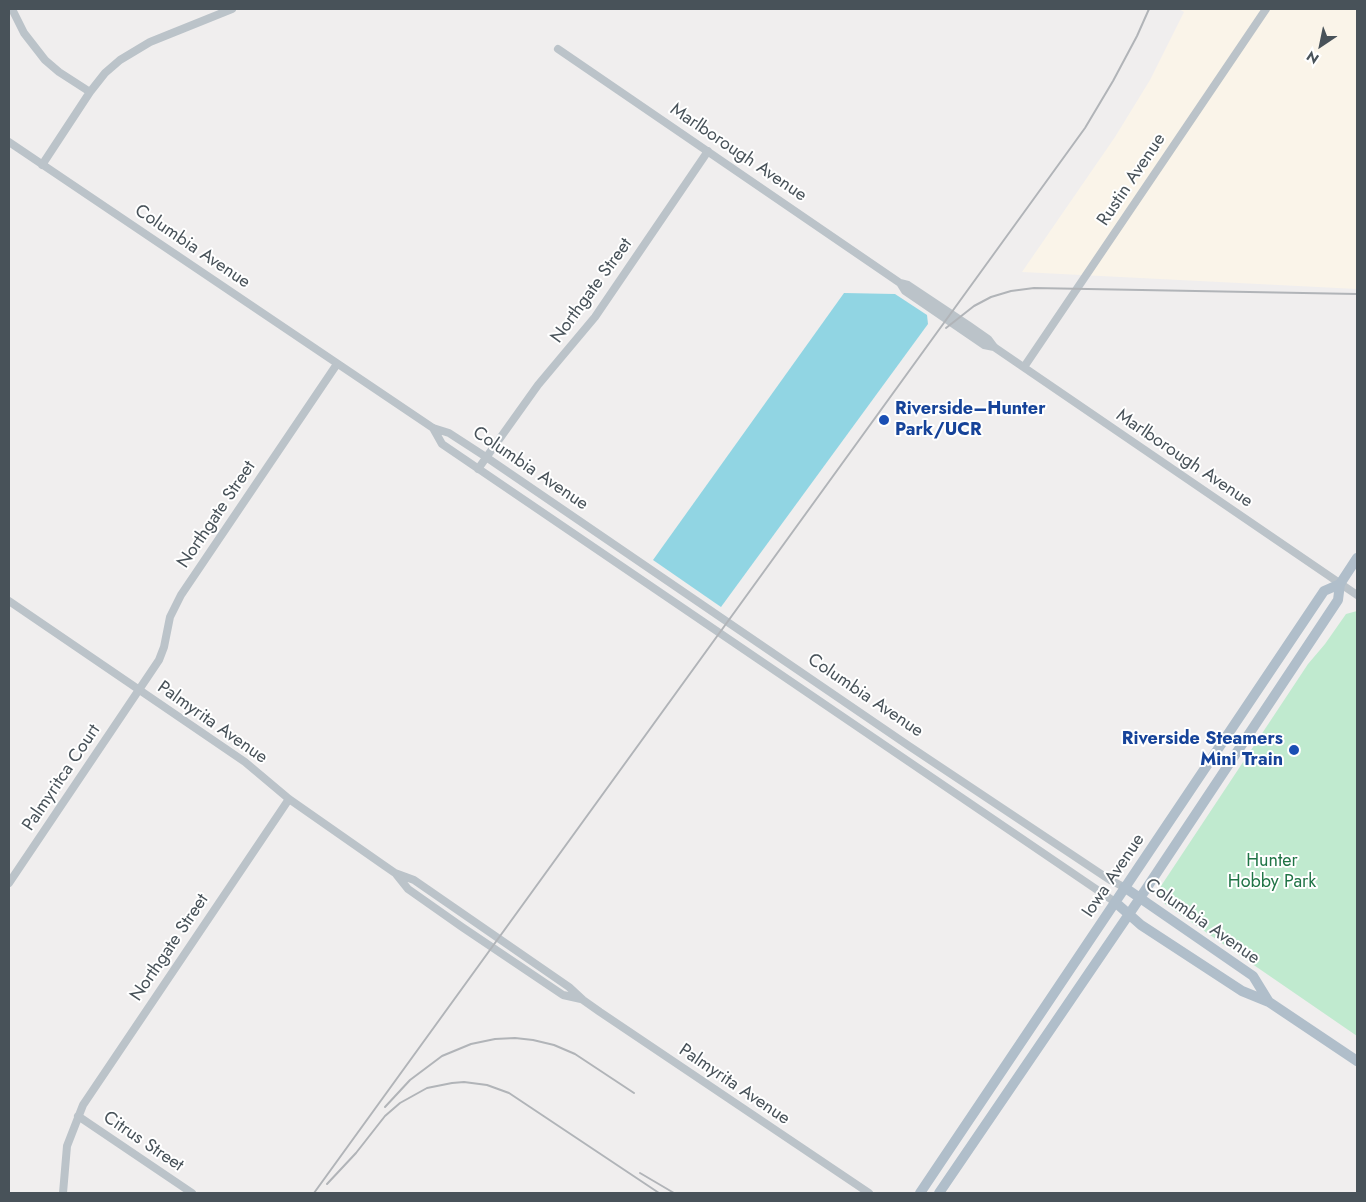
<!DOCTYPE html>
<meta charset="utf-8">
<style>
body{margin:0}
#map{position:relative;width:1366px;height:1202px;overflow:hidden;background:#f0eeee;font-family:Jost,sans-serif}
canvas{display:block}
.frame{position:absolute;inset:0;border:10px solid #485259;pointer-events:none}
.north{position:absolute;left:1296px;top:20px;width:50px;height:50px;-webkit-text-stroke:4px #fff;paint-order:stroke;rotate:214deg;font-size:14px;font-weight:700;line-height:20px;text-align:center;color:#485259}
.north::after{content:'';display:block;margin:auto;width:18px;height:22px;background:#485259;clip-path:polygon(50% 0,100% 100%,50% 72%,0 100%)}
</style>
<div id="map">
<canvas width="1366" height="1202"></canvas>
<div class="frame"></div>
<div class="north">N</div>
</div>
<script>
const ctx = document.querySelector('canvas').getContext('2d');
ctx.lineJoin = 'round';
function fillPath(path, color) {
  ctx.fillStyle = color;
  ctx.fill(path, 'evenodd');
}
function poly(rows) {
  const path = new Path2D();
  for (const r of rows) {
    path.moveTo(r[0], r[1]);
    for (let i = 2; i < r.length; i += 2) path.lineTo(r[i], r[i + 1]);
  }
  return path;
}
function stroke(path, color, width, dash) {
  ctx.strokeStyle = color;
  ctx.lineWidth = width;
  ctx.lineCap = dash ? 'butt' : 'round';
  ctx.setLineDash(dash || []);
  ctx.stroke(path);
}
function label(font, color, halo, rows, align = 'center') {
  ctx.font = font + ' Jost,sans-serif';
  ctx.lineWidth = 4;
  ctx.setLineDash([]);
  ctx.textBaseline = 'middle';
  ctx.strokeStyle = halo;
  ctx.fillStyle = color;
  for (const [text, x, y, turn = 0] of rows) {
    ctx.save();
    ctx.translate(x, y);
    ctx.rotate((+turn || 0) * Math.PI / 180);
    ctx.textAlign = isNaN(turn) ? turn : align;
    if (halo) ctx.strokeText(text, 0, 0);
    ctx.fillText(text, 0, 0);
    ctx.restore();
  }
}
fillPath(poly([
 [1179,9,1357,9,1357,289,1022,272,1115,137,1150,80,1184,12]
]), '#faf4e9');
fillPath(poly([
 [1357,611,1357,1036,1165,904,1160,895,1159,889,1308,664,1325,644,1346,614]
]), '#c0eacf');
fillPath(poly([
 [844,293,895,294,927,315,928,324,721,607,653,560]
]), '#91d5e3');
stroke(poly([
 [12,9,24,33,45,60,59,72,90,92],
 [558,49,900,283,908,285,968,325,988,339,994,347,1357,595],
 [9,142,433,428,449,433,486,457,909,746,1110,880,1124,887],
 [42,165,90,92,105,73,120,60,150,42,232,9],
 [900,283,905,291,984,345,994,347],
 [1024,367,1266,9],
 [433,428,442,444,1115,902],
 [478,469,538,385,595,317,708,151],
 [9,601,245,762,289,799,382,864,395,873,414,880,569,987,583,1000,600,1012,869,1193],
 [396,874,408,889,462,927,563,995,581,999],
 [9,883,159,660,164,647,170,617,181,595,337,364],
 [78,1116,192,1193],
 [63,1193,67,1146,83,1105,289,799]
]), '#bbc3c9', 8);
stroke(poly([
 [1124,887,1253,976,1269,1002],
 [1115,902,1141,925,1242,991,1269,1002,1357,1061],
 [920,1193,1324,591,1340,584],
 [939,1193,1140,898,1338,600,1340,584,1357,558]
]), '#b0beca', 10);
stroke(poly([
 [946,328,974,306,991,297,1011,291,1034,288,1357,294],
 [385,1107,410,1080,442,1056,471,1044,495,1039,515,1038,533,1040,554,1045,575,1054,634,1093],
 [640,1173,674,1193],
 [327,1184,356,1153,385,1116,400,1103,427,1088,452,1083,464,1082,487,1085,509,1093,659,1193],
 [314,1193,1085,128,1113,81,1137,36,1149,9]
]), '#b1b4b8', 2);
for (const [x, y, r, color] of [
 [884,420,6,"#1a4fb4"],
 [1294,750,6,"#1a4fb4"]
]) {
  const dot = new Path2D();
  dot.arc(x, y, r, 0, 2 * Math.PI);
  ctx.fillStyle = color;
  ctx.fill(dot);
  stroke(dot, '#fff', 2);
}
label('18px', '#485259', '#fff', [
 ["Marlborough Avenue",738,153,34],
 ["Rustin Avenue",1132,180,-56],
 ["Columbia Avenue",192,247,34],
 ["Northgate Street",592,291,-54],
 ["Marlborough Avenue",1184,459,34],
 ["Columbia Avenue",530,469,34],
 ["Northgate Street",217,515,-56],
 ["Columbia Avenue",865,696,34],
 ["Palmyrita Avenue",212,723,35],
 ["Palmyritca Court",62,778,-56],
 ["Iowa Avenue",1114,876,-56],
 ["Columbia Avenue",1202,922,35],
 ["Northgate Street",170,948,-56],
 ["Palmyrita Avenue",734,1085,34],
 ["Citrus Street",143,1142,34]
]);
label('bold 18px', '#164399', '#fff', [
 ["Riverside–Hunter",895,410],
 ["Park/UCR",895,431],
 ["Riverside Steamers",1283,740,"right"],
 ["Mini Train",1283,761,"right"]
], 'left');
label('18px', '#207446', '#fff', [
 ["Hunter",1272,862],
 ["Hobby Park",1272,883]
]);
</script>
